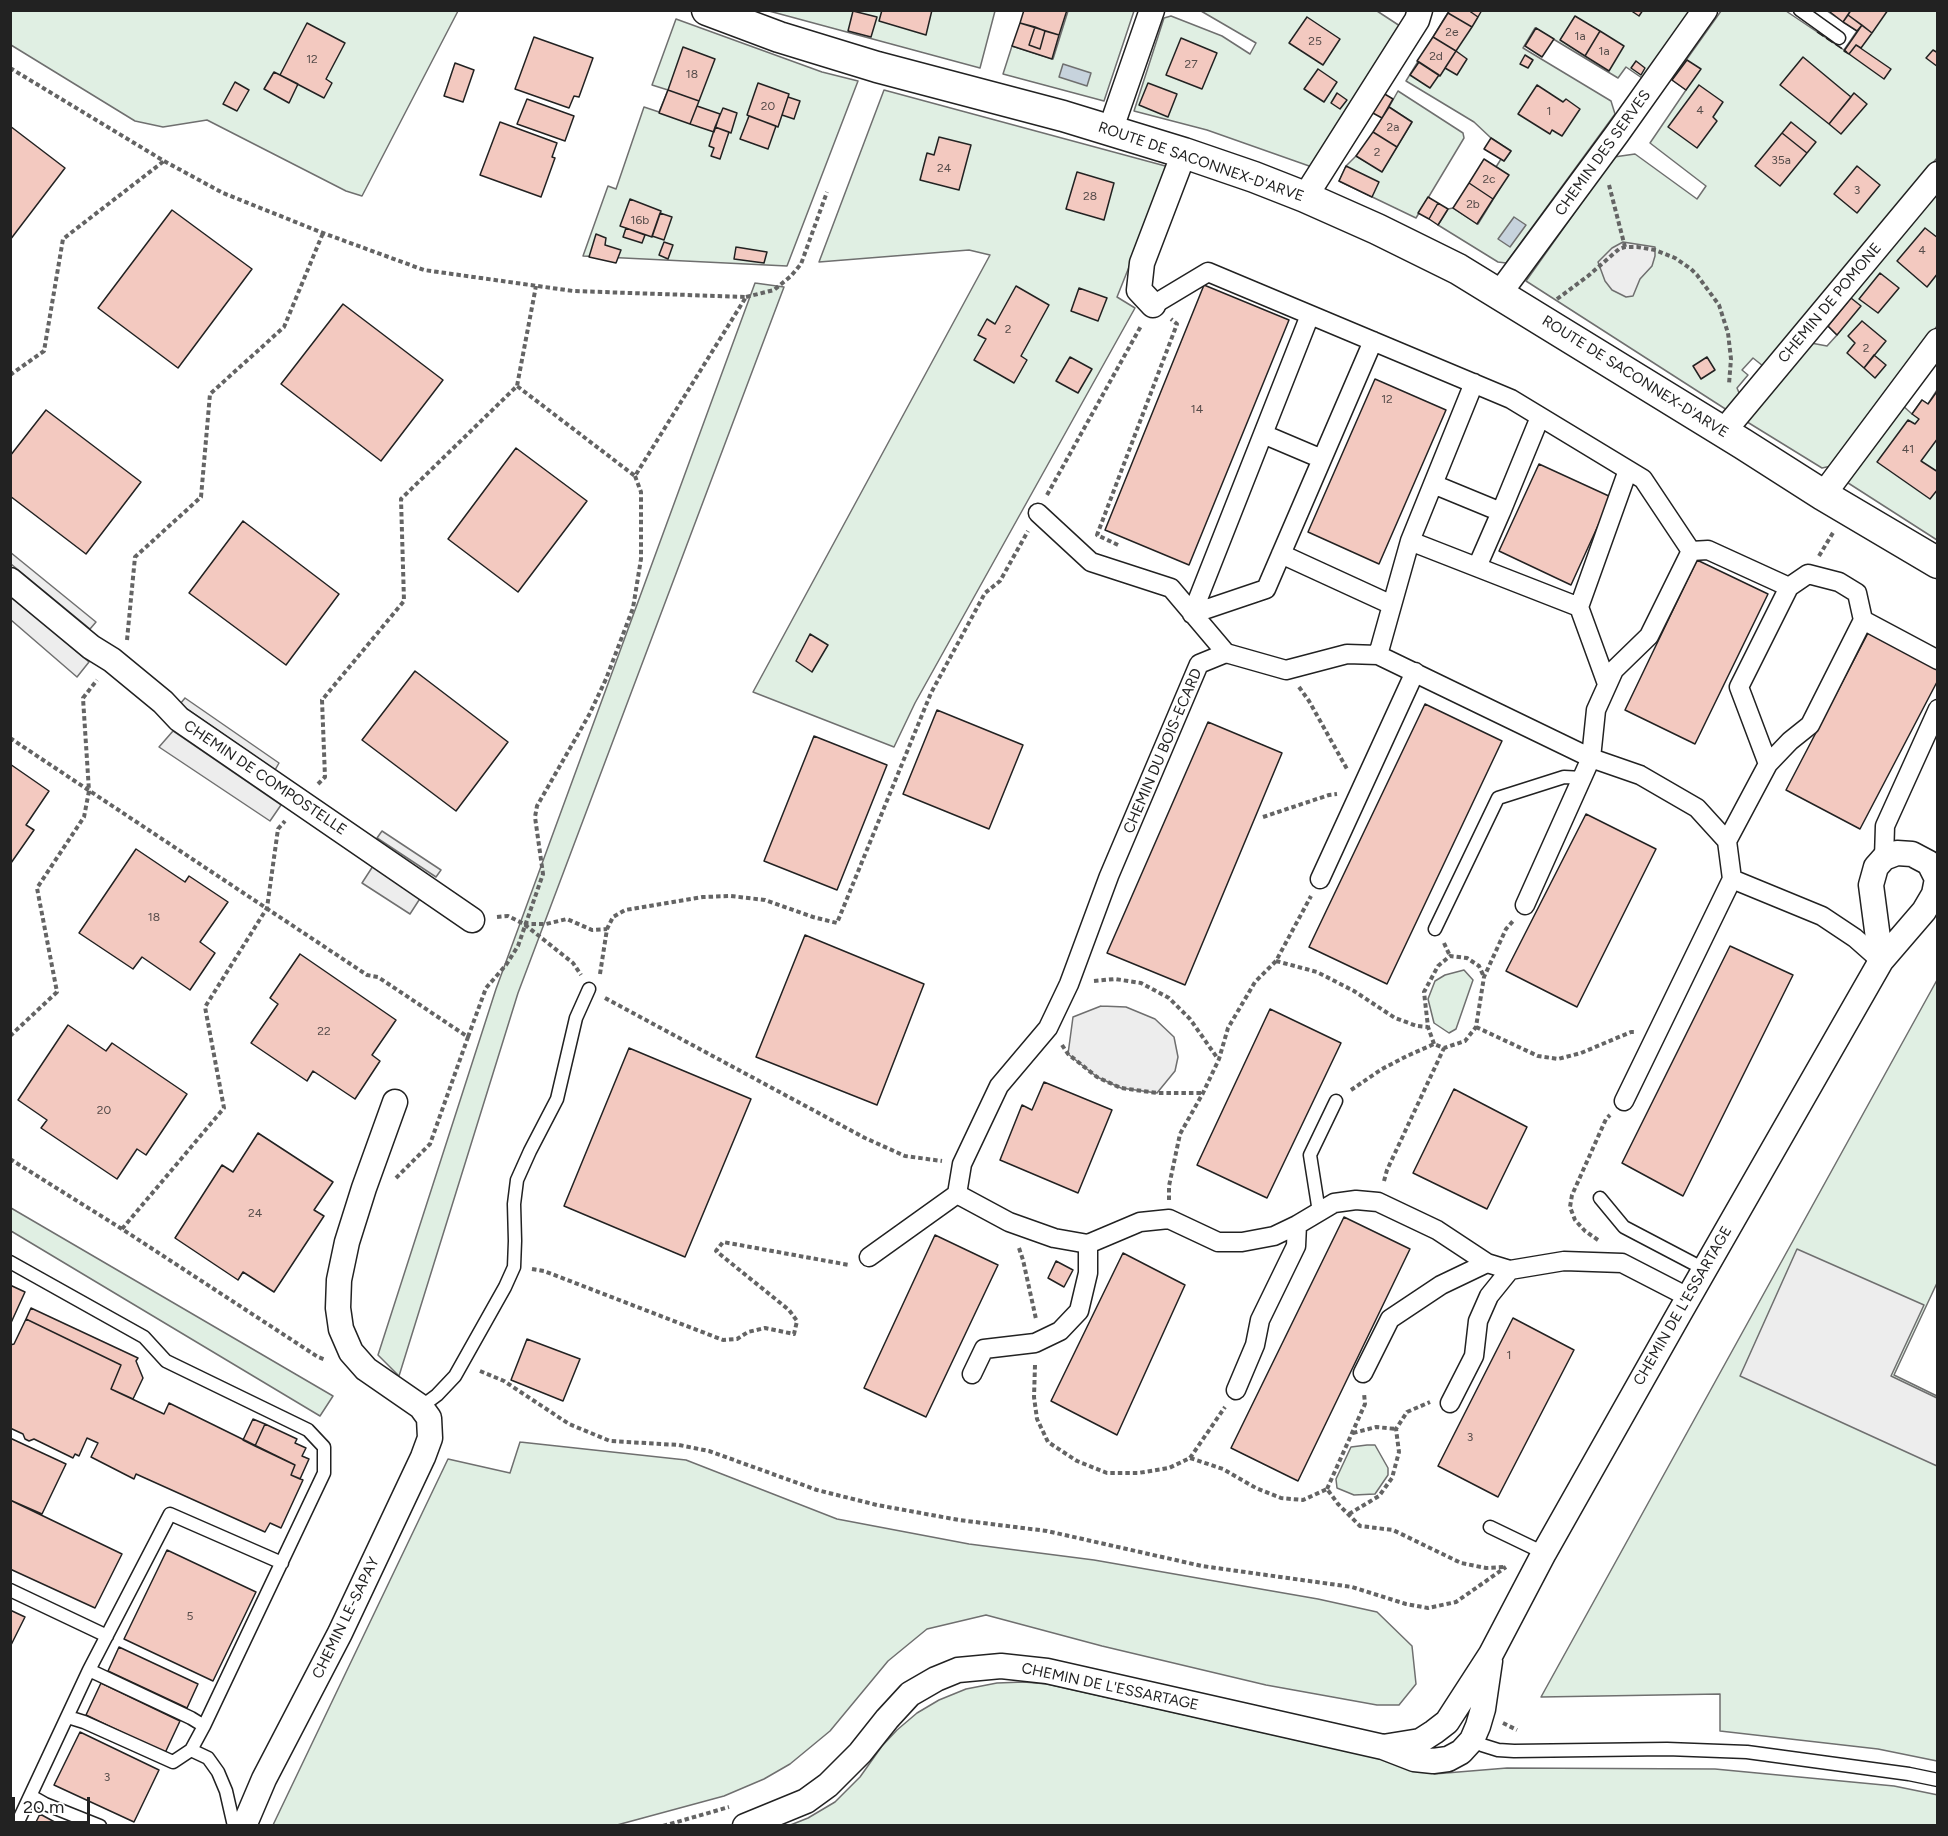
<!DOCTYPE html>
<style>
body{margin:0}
#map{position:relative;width:1948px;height:1836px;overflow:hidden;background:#fff;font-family:Figtree,sans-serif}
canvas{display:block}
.frame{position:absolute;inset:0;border:12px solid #222;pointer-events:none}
.scale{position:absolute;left:12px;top:1797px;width:78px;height:27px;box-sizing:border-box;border:3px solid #222;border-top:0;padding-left:8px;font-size:18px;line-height:21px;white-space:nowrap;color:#222;-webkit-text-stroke:4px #fff;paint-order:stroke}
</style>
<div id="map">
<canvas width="1948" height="1836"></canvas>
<div class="frame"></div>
<div class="scale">20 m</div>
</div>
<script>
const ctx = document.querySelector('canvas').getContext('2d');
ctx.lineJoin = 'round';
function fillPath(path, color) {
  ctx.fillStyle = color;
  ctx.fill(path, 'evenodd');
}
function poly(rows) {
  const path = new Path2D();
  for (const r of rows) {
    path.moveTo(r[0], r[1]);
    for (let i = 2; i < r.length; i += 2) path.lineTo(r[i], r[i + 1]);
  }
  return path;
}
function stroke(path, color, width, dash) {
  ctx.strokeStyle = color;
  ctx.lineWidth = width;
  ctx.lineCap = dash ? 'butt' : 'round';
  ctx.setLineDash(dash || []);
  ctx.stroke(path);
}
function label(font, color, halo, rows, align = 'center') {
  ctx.font = font + ' Figtree,sans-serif';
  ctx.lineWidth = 4.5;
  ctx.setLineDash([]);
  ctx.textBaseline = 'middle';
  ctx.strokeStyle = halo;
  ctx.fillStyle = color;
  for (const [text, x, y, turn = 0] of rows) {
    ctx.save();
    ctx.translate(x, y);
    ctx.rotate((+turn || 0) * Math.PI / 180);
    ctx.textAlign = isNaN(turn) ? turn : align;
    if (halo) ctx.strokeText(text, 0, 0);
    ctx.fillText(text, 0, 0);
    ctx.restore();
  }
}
const green = poly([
 [10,11,458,11,362,196,346,191,207,120,163,127,135,121,11,45,10,11],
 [769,11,995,11,980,68,769,11],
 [1068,11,1134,11,1104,101,1003,74,1012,46,1053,59,1068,11],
 [1201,11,1377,11,1400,26,1312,167,1207,130,1134,111,1164,18,1171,16,1222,36,1250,54,1256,43,1201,11],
 [1449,11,1691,11,1642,78,1626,67,1618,78,1535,28,1523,48,1611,101,1615,114,1506,263,1498,262,1438,225,1448,209,1453,208,1478,224,1508,175,1496,167,1501,159,1504,161,1511,151,1491,138,1474,122,1406,81,1449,11],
 [1721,11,1786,11,1844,50,1857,31,1827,11,1937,11,1937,158,1763,366,1753,358,1742,370,1748,375,1737,388,1740,395,1727,410,1526,281,1614,157,1635,154,1697,199,1706,186,1650,143,1686,90,1672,80,1721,11],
 [676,19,822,72,858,81,787,266,583,256,608,186,616,189,644,107,659,112,668,90,652,85,676,19],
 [884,90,1169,167,1117,297,1135,308,915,703,894,747,753,692,990,255,969,250,819,262,884,90],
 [1398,91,1463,133,1464,138,1416,218,1339,181,1346,166,1356,156,1382,171,1412,122,1389,107,1398,91],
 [1937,189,1937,326,1836,465,1822,468,1744,420,1811,343,1827,346,1837,335,1828,326,1851,294,1937,189],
 [755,283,784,287,518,993,399,1376,378,1355,496,989,755,283],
 [1937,390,1937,540,1845,481,1901,404,1912,414,1922,400,1928,404,1937,390],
 [1464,970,1473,980,1456,1029,1449,1033,1434,1023,1428,999,1435,981,1445,975,1464,970],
 [1937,980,1937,1283,1894,1375,1937,1396,1937,1761,1878,1749,1720,1731,1720,1694,1541,1697,1937,980],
 [11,1208,333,1396,320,1416,11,1231,11,1208],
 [520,1442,686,1460,837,1519,969,1544,1094,1560,1318,1599,1377,1612,1412,1646,1416,1684,1399,1705,1377,1705,1266,1685,1102,1646,986,1615,927,1629,888,1661,830,1731,790,1764,764,1779,724,1796,617,1825,273,1825,448,1459,510,1473,520,1442],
 [1367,1445,1375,1445,1388,1468,1388,1475,1375,1494,1354,1495,1337,1488,1336,1479,1351,1447,1367,1445],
 [1024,1682,1047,1684,1426,1769,1445,1769,1434,1774,1507,1768,1715,1769,1894,1786,1938,1795,1937,1826,788,1826,808,1818,835,1802,860,1777,882,1746,897,1730,917,1713,939,1700,966,1689,997,1683,1024,1682]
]);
fillPath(green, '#e0efe3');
stroke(green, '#6f6f6f', 1.5);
const parking = poly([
 [1623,242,1655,247,1655,256,1652,266,1640,279,1633,296,1626,297,1612,290,1605,281,1598,262,1612,248,1623,242],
 [10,552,96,622,90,629,11,564,10,552],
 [10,595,89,662,77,677,11,620,10,595],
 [185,698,279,763,275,770,180,704,185,698],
 [173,731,281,805,270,821,159,747,173,731],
 [382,831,441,870,436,877,377,838,382,831],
 [373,866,421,897,410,914,362,883,373,866],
 [1101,1006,1126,1007,1155,1019,1174,1037,1178,1057,1175,1071,1157,1093,1121,1088,1097,1077,1068,1054,1073,1017,1101,1006],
 [1797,1249,1924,1305,1891,1376,1937,1398,1937,1466,1740,1376,1797,1249]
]);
fillPath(parking, '#ededed');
stroke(parking, '#6f6f6f', 1.5);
const water = poly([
 [1063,64,1091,73,1087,86,1059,77,1063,64],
 [1514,217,1526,225,1510,247,1498,239,1514,217]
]);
fillPath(water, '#c7d3dd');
stroke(water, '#6f6f6f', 1.5);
const building = poly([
 [882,10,932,10,926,35,879,21,882,10],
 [1024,10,1067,10,1059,35,1020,23,1024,10],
 [1450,10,1468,10,1478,17,1472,27,1448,13,1450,10],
 [1468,10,1482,10,1478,17,1468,10],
 [1630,10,1643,10,1639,16,1630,10],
 [1831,10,1851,10,1843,22,1830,12,1831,10],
 [1851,10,1888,10,1872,33,1848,15,1851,10],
 [853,11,877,17,871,37,848,31,853,11],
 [1448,13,1472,27,1456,51,1433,37,1448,13],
 [1848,15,1862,25,1857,31,1843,22,1848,15],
 [1575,16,1600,31,1585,56,1560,40,1575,16],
 [1307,17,1340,39,1323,65,1289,43,1307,17],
 [307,23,345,43,326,79,332,83,324,98,280,75,307,23],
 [1020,23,1035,27,1029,45,1040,49,1045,31,1059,35,1052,59,1012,46,1020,23],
 [1862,25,1872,33,1861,48,1856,45,1849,54,1844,51,1862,25],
 [1035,27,1045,31,1040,49,1029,45,1035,27],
 [1536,28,1554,39,1542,57,1525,46,1536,28],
 [1600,31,1624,46,1609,71,1585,56,1600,31],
 [534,37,593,58,579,97,574,96,569,108,515,89,534,37],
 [1433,37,1456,51,1440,76,1417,61,1433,37],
 [1181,38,1217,53,1202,89,1166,75,1181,38],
 [1856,45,1891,69,1884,79,1849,54,1856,45],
 [683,47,715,59,699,101,668,90,683,47],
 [1933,50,1938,53,1938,67,1926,58,1933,50],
 [1456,51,1467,59,1457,75,1445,68,1456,51],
 [1525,55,1533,60,1528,68,1520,64,1525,55],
 [1803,57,1851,97,1829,124,1780,85,1803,57],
 [1687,60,1701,69,1686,90,1672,80,1687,60],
 [1636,61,1645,68,1641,75,1631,68,1636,61],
 [1419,62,1439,75,1430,88,1410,75,1419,62],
 [455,63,474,70,463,102,444,96,455,63],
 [1318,69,1337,82,1324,102,1304,89,1318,69],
 [274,72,298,84,289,103,264,89,274,72],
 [235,82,249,90,237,111,223,104,235,82],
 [758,83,789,94,778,127,747,115,758,83],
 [1148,83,1177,94,1168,117,1139,105,1148,83],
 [1537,85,1563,102,1566,99,1580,109,1562,136,1552,130,1550,134,1518,114,1537,85],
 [1699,85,1723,102,1713,117,1717,121,1697,148,1668,127,1699,85],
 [668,90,699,101,690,124,659,113,668,90],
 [1337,93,1347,100,1340,109,1331,103,1337,93],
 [1383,93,1393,99,1382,118,1371,112,1383,93],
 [1854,93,1867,104,1841,134,1829,124,1854,93],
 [788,97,800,101,794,119,782,115,788,97],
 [527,99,574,116,565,141,517,124,527,99],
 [697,106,720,114,714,132,690,124,697,106],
 [1389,107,1412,122,1397,147,1373,132,1389,107],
 [723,108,737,113,731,133,715,127,723,108],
 [749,116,776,126,768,149,740,139,749,116],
 [500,122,557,143,552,157,555,158,541,197,480,175,500,122],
 [1791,122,1816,142,1807,153,1782,133,1791,122],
 [10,126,65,168,10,240,10,126],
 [715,127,729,132,720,159,711,156,714,148,709,146,715,127],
 [1373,132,1397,147,1382,172,1356,156,1373,132],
 [1782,133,1807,153,1780,186,1755,166,1782,133],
 [939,137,971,145,959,190,920,180,927,153,934,155,939,137],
 [1491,138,1511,151,1504,161,1484,149,1491,138],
 [1484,159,1509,175,1493,199,1469,183,1484,159],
 [1346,166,1379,182,1372,197,1339,181,1346,166],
 [1857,166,1880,185,1857,213,1834,194,1857,166],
 [1077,172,1114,183,1104,220,1066,209,1077,172],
 [1469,183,1493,199,1477,224,1453,208,1469,183],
 [1428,197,1438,203,1429,219,1418,213,1428,197],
 [630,199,661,211,652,237,620,226,630,199],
 [1438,203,1448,209,1438,225,1429,219,1438,203],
 [172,210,252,269,178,368,98,308,172,210],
 [660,213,672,217,664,240,652,236,660,213],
 [626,228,645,235,642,243,623,237,626,228],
 [1925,228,1938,238,1938,273,1927,287,1897,261,1925,228],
 [596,234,606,238,605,245,621,250,616,263,589,257,596,234],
 [664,242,673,245,668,259,659,255,664,242],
 [736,247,767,252,764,263,734,259,736,247],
 [1880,273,1899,288,1878,313,1859,299,1880,273],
 [1204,285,1289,320,1189,565,1105,530,1204,285],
 [1016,286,1049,305,1021,356,1027,360,1014,383,974,360,986,339,978,335,987,319,995,324,1016,286],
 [1079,288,1107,298,1098,321,1071,311,1079,288],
 [1851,298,1861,306,1837,335,1828,326,1851,298],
 [343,304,443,380,381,461,281,384,343,304],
 [1862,321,1886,341,1864,368,1847,353,1855,343,1848,336,1862,321],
 [1874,355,1886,365,1875,378,1864,368,1874,355],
 [1070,357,1092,369,1078,393,1056,381,1070,357],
 [1707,357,1715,370,1701,379,1693,366,1707,357],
 [1375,379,1446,410,1379,564,1308,532,1375,379],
 [1938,390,1938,438,1921,461,1938,472,1938,489,1930,499,1877,462,1908,420,1915,424,1919,419,1912,414,1922,400,1928,404,1938,390],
 [46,410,141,482,86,554,10,496,10,456,46,410],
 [516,448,587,501,518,592,448,539,516,448],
 [1539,464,1611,497,1571,585,1499,551,1539,464],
 [243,521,339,594,286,665,189,593,243,521],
 [1697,560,1768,594,1695,744,1625,710,1697,560],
 [1868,633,1938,670,1938,680,1860,829,1786,790,1868,633],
 [810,634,828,645,812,672,796,661,810,634],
 [415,671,508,742,456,811,362,740,415,671],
 [1425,704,1502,741,1387,984,1309,947,1425,704],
 [937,710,1023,745,989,829,903,794,937,710],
 [1208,722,1282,753,1185,985,1107,953,1208,722],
 [814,736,887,765,837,890,764,861,814,736],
 [10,764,49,791,26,825,34,830,11,863,10,764],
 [1586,814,1656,849,1577,1007,1506,971,1586,814],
 [136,849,185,882,189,876,228,902,200,942,215,953,190,990,142,957,133,969,79,933,136,849],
 [805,935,924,984,877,1105,756,1057,805,935],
 [1730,946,1793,975,1683,1196,1622,1163,1730,946],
 [300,954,396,1020,372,1055,380,1061,355,1099,313,1071,307,1081,251,1043,278,1004,270,998,300,954],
 [1270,1009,1341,1043,1267,1198,1197,1165,1270,1009],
 [68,1025,106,1051,112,1043,187,1094,146,1155,137,1149,117,1179,41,1128,47,1120,18,1100,68,1025],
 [629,1048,751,1099,685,1257,564,1206,629,1048],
 [1044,1082,1112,1110,1078,1193,1000,1160,1022,1105,1032,1110,1044,1082],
 [1454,1089,1527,1127,1487,1209,1413,1173,1454,1089],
 [258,1133,333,1182,314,1210,324,1216,274,1292,243,1272,238,1280,175,1238,222,1165,233,1172,258,1133],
 [1344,1217,1410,1249,1298,1481,1231,1448,1344,1217],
 [935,1235,998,1265,926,1417,864,1388,935,1235],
 [1123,1253,1185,1285,1117,1435,1051,1401,1123,1253],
 [1056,1261,1073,1270,1064,1287,1048,1278,1056,1261],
 [10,1285,25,1292,10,1325,10,1285],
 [31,1308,138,1358,136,1361,143,1378,133,1399,111,1389,121,1365,26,1319,31,1308],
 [1513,1318,1574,1350,1498,1497,1438,1466,1513,1318],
 [26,1319,121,1365,111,1389,164,1414,169,1403,295,1465,291,1475,303,1480,281,1528,270,1523,265,1532,136,1474,134,1479,91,1457,98,1443,87,1438,79,1456,75,1454,73,1458,34,1439,29,1441,25,1439,23,1434,10,1428,10,1345,14,1344,26,1319],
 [527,1339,580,1359,563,1401,511,1380,527,1339],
 [253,1419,265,1424,255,1446,243,1440,253,1419],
 [265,1424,297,1439,295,1443,306,1448,302,1456,309,1459,300,1479,291,1475,295,1465,255,1446,265,1424],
 [10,1438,66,1464,42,1514,10,1500,10,1438],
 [10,1500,122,1554,95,1608,10,1569,10,1500],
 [167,1550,256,1592,213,1681,124,1639,167,1550],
 [10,1610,25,1617,10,1647,10,1610],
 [119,1647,198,1684,187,1708,108,1671,119,1647],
 [101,1683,180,1721,165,1753,86,1715,101,1683],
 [80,1732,159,1770,134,1822,54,1785,80,1732],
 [40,1814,62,1826,34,1826,40,1814]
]);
fillPath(building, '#f3c9c0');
stroke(building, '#222', 1.5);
const service = poly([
 [1800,10,1839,38],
 [1435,929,1498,798,1564,777,1583,778],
 [1600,1198,1624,1227,1704,1269],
 [1319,1212,1310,1155,1336,1101],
 [10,1262,144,1337,166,1361,308,1430,324,1447,324,1473,204,1726,191,1750,173,1762,84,1722,68,1717],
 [421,1407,437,1395,455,1376,505,1287,514,1267,515,1241,514,1204,517,1180,530,1151,557,1099,576,1018,589,989],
 [1490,1527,1544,1553],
 [10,1590,107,1636],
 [89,1670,191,1718,204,1726],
 [1472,1740,1482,1745,1498,1750,1514,1751,1667,1749,1747,1752,1909,1774,1938,1780],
 [191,1750,208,1758,218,1772,226,1791,234,1826],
 [31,1796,45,1804,100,1826],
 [16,1826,89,1670,170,1514,282,1563]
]);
const pedestrian = poly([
 [1153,305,1208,272,1511,399,1643,479,1691,551],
 [1263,434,1322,459],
 [1433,484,1501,512,1477,567],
 [1501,512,1540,417],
 [1038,513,1091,562,1171,588,1226,653],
 [1410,541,1579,607,1607,684],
 [1281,554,1392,605,1378,655],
 [1392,605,1410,541,1474,383],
 [1579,607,1628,470],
 [1192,614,1266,589,1373,341],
 [1192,614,1310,315],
 [1863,620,1938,660],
 [1727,841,1768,764,1739,687,1789,587,1808,574,1839,582,1857,593,1863,620,1810,725,1790,741,1768,764],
 [1884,858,1885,826,1938,709],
 [1320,879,1415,672],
 [1525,905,1591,758,1596,710,1614,670,1649,636,1691,551,1708,550,1789,587],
 [1624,1101,1732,879],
 [957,1194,1009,1222,1054,1238,1088,1244,1140,1222,1169,1219,1218,1242,1242,1242,1274,1236,1297,1225,1334,1203,1356,1200,1378,1202,1437,1230,1487,1263,1510,1270,1564,1261,1622,1263,1688,1297],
 [869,1257,957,1194,962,1164,999,1086,1048,1028,1069,984,1109,876,1199,664,1226,653,1286,670,1347,654,1378,655,1591,758,1640,775,1697,808,1727,841,1732,879,1822,916,1855,938,1881,961],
 [1363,1373,1390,1319,1441,1285,1487,1263],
 [972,1374,984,1349,1035,1343,1060,1331,1079,1311,1088,1273,1088,1244],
 [1236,1390,1255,1345,1260,1320,1296,1246,1297,1225],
 [1450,1403,1474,1356,1478,1321,1489,1296,1510,1270]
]);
const minor = poly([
 [1110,131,1152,10],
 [1305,197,1417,20,1420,10],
 [1499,294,1617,134,1705,10],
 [1153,305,1139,290,1142,263,1184,153],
 [1723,432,1938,174],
 [1823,495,1938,341],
 [10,580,91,647,112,660,163,702,179,719,472,920],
 [1383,1747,1420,1741,1434,1732,1447,1722,1491,1654,1544,1553,1679,1314,1881,961,1924,911,1934,894,1937,879,1929,863,1912,854,1897,853,1884,858,1876,867,1871,885,1881,961],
 [244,1826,264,1779,340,1633,423,1457,430,1438,429,1418,421,1407,366,1369,351,1352,341,1329,338,1308,339,1280,347,1242,364,1188,395,1102],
 [745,1826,806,1801,828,1785,860,1753,887,1719,910,1694,936,1679,958,1670,1001,1666,1047,1671,1383,1747,1414,1759,1433,1761,1448,1759,1461,1752,1472,1740,1478,1726,1483,1709,1490,1661]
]);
const tertiary = poly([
 [707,10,779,37,877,67,1063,116,1184,153,1254,177,1305,197,1377,229,1458,269,1743,444,1823,495,1938,563]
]);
stroke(service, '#222', 15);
stroke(pedestrian, '#222', 21);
stroke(minor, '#222', 27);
stroke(tertiary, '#222', 33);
stroke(poly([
 [10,68,164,161,223,193,323,233,424,270,573,291,746,297,635,476,517,386],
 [1609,185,1625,247],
 [746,297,774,290,791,276,801,264,827,192],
 [1557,299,1588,276,1619,249,1625,247,1637,247,1655,250,1675,258,1691,269,1697,275,1719,305,1728,333,1731,359,1729,384],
 [10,375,44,351,63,239,164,161],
 [1047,495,1141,326],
 [1118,545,1097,535,1177,324,1171,319],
 [1819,556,1834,531],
 [127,640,135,557,201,497,210,394,284,327,323,233],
 [1299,687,1309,701,1347,769],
 [10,738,367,975,378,977,468,1037,430,1144,395,1179],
 [318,784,325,777,322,700,404,601,401,499,517,386,536,286],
 [1263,817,1329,795,1337,794],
 [497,917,508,916,524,924,573,963,581,975],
 [524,924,546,924,567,919,592,930,607,929],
 [1444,943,1450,956],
 [1276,961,1317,972,1354,991,1395,1018,1417,1026,1428,1027],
 [600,974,607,929,613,917,625,910,703,897,731,896,765,900,813,917,837,923,931,693,985,593,1000,581,1028,531],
 [1094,981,1115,979,1141,983,1169,998,1190,1019,1218,1059],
 [605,998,865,1138,905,1156,942,1161],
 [1476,1027,1538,1056,1558,1059,1581,1053,1631,1032,1635,1032],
 [10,1036,57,992,37,888,84,817,89,791,83,698,97,680],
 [468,1037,486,988,506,965,518,946,543,874,535,817,537,806,589,715,606,679,633,608,641,559,641,492,635,476],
 [1434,1044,1428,1027,1424,992,1438,966,1450,956,1467,958,1479,966,1484,977],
 [1062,1045,1068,1054,1097,1077,1121,1088,1157,1093,1203,1093],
 [1351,1090,1382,1069,1407,1056,1434,1044,1444,1048,1465,1041,1476,1027,1484,977,1506,929,1513,921],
 [10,1159,122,1229,318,1357,326,1360],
 [1384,1181,1387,1170,1444,1048],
 [1169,1200,1169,1186,1180,1134,1203,1093,1219,1059,1228,1028,1255,982,1276,961,1311,896],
 [122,1229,224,1108,205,1007,267,908,278,829,285,821],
 [1598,1240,1585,1231,1575,1220,1570,1207,1572,1195,1606,1119,1610,1115],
 [1019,1248,1023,1260,1036,1319],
 [532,1269,544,1271,723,1340,737,1339,748,1332,765,1328,794,1334,797,1321,789,1310,716,1251,723,1242,849,1265],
 [1035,1365,1034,1397,1037,1419,1048,1442,1077,1461,1107,1473,1138,1473,1169,1468,1190,1458,1223,1469,1256,1488,1281,1498,1303,1500,1327,1489,1338,1504,1360,1526,1393,1530,1461,1563,1486,1568,1505,1567],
 [480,1371,504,1381,569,1424,610,1441,679,1445,709,1451,817,1490,877,1505,959,1520,1047,1531,1202,1566,1352,1587,1406,1604,1428,1608,1456,1602,1506,1567],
 [1353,1433,1376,1427,1396,1429],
 [1190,1458,1225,1407],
 [1327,1489,1365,1404,1364,1393],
 [1349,1514,1379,1496,1392,1478,1399,1452,1396,1429,1407,1412,1430,1402],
 [1503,1723,1517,1730],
 [663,1826,729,1807]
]), '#646464', 4, [4.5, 3]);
stroke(service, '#fff', 12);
stroke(pedestrian, '#fff', 18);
stroke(minor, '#fff', 24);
stroke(tertiary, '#fff', 30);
stroke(poly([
 [1817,32,1847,52]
]), '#222', 1.5, [8, 3]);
label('12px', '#564c4a', null, [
 ["2e",1452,32],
 ["1a",1580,36],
 ["25",1315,41],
 ["1a",1604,51],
 ["2d",1436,56],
 ["12",312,59],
 ["27",1191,64],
 ["18",692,74],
 ["20",768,106],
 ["4",1700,110],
 ["1",1549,111],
 ["2a",1393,127],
 ["2",1377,152],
 ["35a",1781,160],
 ["24",944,168],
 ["2c",1489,179],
 ["3",1857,190],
 ["28",1090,196],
 ["2b",1473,204],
 ["16b",640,220],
 ["4",1922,250],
 ["2",1008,329],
 ["2",1866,348],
 ["12",1387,399],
 ["14",1197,409],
 ["41",1908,449],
 ["18",154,917],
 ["22",324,1031],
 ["20",104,1110],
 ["24",255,1213],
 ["1",1509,1355],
 ["3",1470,1437],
 ["5",190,1616],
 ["3",107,1777]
]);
label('15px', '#222', '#fff', [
 ["CHEMIN DES SERVES",1603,153,-54],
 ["ROUTE DE SACONNEX-D'ARVE",1201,162,19],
 ["CHEMIN DE POMONE",1830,303,-50],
 ["ROUTE DE SACONNEX-D'ARVE",1635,377,32],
 ["CHEMIN DU BOIS-ECARD",1163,751,-67],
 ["CHEMIN DE COMPOSTELLE",265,778,34],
 ["CHEMIN DE L'ESSARTAGE",1683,1306,-60],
 ["CHEMIN LE-SAPAY",346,1618,-64],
 ["CHEMIN DE L'ESSARTAGE",1110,1687,12]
]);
</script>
